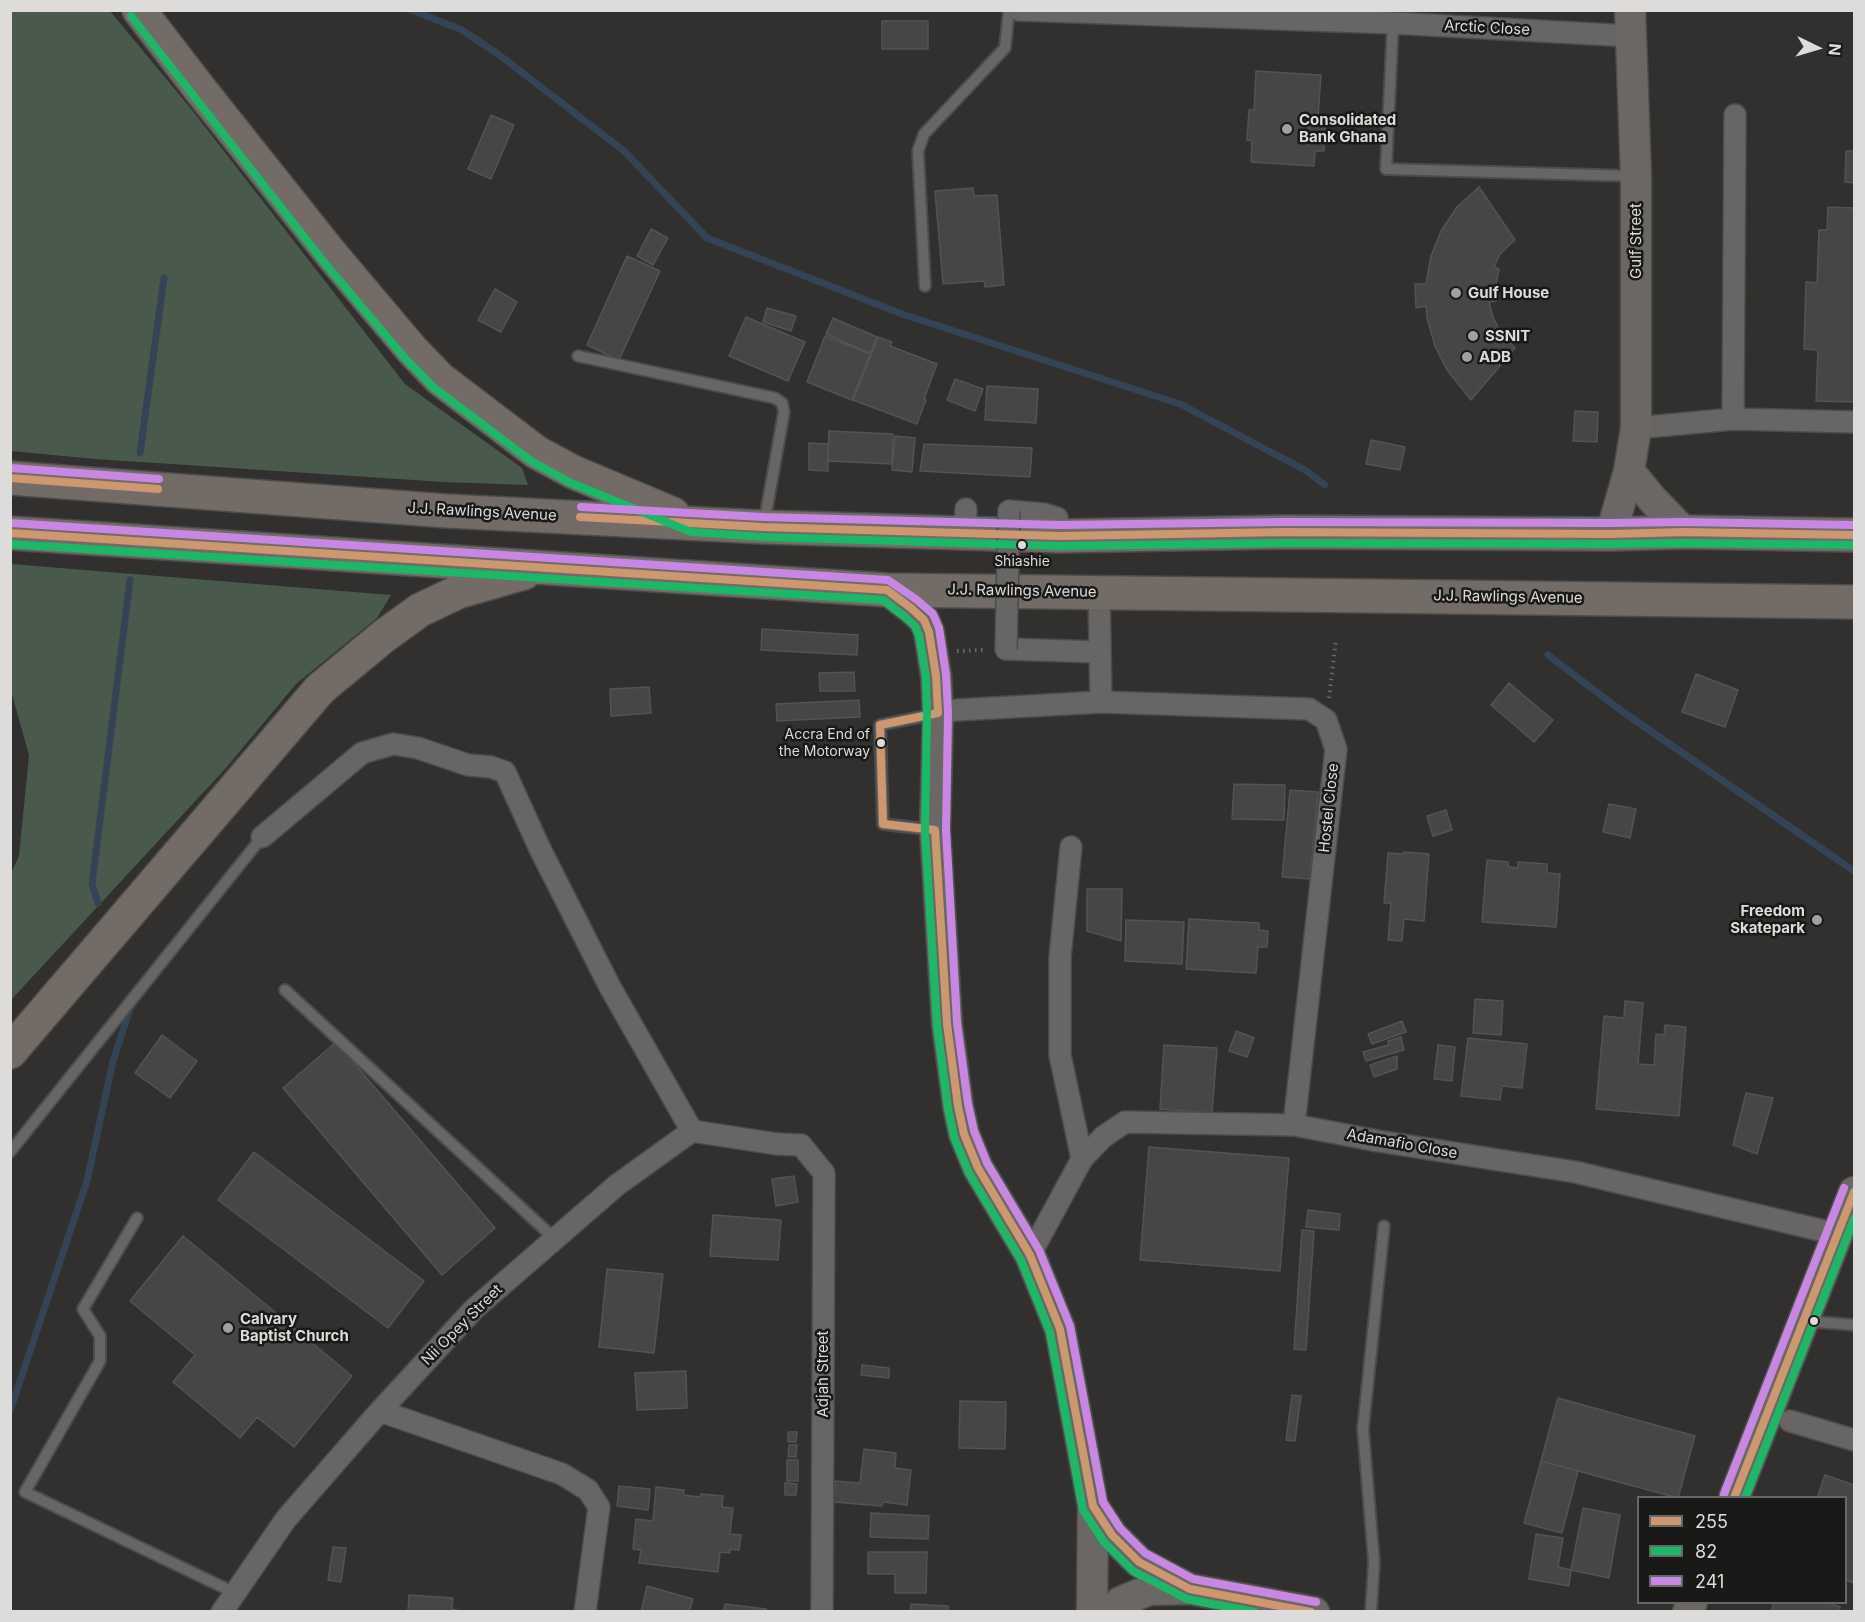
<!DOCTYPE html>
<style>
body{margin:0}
#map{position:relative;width:1865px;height:1622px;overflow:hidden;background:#31302e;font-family:Inter,sans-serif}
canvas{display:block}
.frame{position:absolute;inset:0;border:12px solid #dddcda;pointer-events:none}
.legend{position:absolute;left:1637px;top:1496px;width:210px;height:108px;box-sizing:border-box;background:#191917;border:2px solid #676765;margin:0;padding:8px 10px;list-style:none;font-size:18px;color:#dddcda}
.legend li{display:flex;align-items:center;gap:12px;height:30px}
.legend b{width:30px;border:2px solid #676765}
.north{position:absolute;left:1787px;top:18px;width:60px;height:60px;-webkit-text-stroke:4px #191917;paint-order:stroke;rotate:95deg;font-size:16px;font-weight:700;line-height:24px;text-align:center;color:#dddcda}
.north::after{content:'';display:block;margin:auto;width:21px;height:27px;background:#dddcda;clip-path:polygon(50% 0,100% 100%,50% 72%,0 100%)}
</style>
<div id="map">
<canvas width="1865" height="1622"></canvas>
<div class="frame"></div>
<ul class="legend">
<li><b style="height:8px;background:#cd976f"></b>255</li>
<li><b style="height:8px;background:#1ab867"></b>82</li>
<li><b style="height:8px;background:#c787e3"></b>241</li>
</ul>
<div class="north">N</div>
</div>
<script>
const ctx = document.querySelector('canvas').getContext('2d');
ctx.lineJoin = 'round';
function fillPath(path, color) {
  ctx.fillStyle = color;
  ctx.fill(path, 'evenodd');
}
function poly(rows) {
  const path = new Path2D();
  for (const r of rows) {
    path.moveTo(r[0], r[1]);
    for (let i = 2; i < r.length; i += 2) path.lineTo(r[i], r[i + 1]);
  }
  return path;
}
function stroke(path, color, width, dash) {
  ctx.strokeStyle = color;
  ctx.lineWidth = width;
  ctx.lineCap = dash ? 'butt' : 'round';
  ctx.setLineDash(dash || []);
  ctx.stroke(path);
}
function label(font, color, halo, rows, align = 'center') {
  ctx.font = font + ' Inter,sans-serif';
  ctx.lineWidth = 5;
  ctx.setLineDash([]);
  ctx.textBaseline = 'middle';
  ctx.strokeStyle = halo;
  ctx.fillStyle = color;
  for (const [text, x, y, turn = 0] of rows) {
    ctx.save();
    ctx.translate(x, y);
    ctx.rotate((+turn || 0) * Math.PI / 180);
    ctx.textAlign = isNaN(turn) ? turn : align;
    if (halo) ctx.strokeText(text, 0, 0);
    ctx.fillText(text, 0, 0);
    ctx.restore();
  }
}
fillPath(poly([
 [10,11,110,11,192,110,405,384,522,468,528,485,444,482,95,459,11,451],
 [11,564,391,595,377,618,296,684,225,769,11,1000,11,873,19,856,29,755,11,691]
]), '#49594b');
stroke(poly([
 [411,10,462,30,498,54,624,151,707,238,902,314,1180,404,1305,470,1325,485],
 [140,453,164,278],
 [1548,655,1623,712,1854,871],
 [98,903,92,884,130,580],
 [10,1411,87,1181,113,1061,129,1012]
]), '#344456', 7);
const building = poly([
 [882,21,928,21,928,49,882,49,882,21],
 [1256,71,1321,75,1318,118,1326,119,1324,151,1315,151,1314,166,1251,162,1252,141,1247,140,1249,110,1254,110,1256,71],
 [491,115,514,125,491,179,468,169,491,115],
 [1846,151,1854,151,1854,183,1845,182,1846,151],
 [1479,187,1515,240,1500,254,1494,267,1499,269,1496,284,1496,301,1489,302,1493,317,1501,333,1515,348,1471,400,1447,370,1435,346,1427,318,1426,306,1416,308,1415,284,1426,284,1431,256,1441,231,1457,207,1479,187],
 [973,188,974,196,997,195,1004,285,985,287,984,281,943,284,935,191,973,188],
 [1828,207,1854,208,1854,402,1816,401,1818,350,1804,349,1806,282,1817,283,1819,230,1827,230,1828,207],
 [651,229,668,238,653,265,637,256,651,229],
 [627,256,660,271,619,360,587,345,627,256],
 [495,289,517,302,501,332,478,320,495,289],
 [767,308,796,316,791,331,763,322,767,308],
 [746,317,805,342,788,381,729,356,746,317],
 [833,318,877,337,870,353,826,334,833,318],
 [825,336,870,354,852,400,807,382,825,336],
 [878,337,892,342,890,346,937,364,924,399,926,400,917,424,853,400,878,337],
 [955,379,983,389,975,411,947,400,955,379],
 [987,386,1038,389,1036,423,985,420,987,386],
 [1575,411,1598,412,1597,442,1573,441,1575,411],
 [829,431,893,434,892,464,828,461,829,431],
 [895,436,915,438,912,472,892,470,895,436],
 [1371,440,1405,447,1400,470,1366,464,1371,440],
 [809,443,828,444,828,471,809,470,809,443],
 [924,444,1032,448,1030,477,920,471,924,444],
 [762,629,858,635,857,655,761,650,762,629],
 [854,672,855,691,820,691,819,673,854,672],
 [1696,674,1738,690,1725,727,1682,712,1696,674],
 [1509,683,1553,720,1534,742,1491,705,1509,683],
 [649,687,651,713,611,716,610,689,649,687],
 [859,700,860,717,777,721,776,704,859,700],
 [1234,784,1285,785,1284,820,1232,819,1234,784],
 [1290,790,1318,792,1310,879,1282,877,1290,790],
 [1609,804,1636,809,1630,838,1603,832,1609,804],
 [1446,810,1452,830,1433,836,1427,816,1446,810],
 [1404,852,1429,854,1424,921,1404,919,1402,941,1388,940,1391,903,1384,903,1388,853,1403,854,1404,852],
 [1487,860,1508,862,1508,867,1518,868,1518,862,1547,864,1547,873,1560,874,1556,927,1482,922,1487,860],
 [1087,889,1122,889,1121,941,1087,931,1087,889],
 [1189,919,1259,923,1259,930,1268,931,1267,947,1258,947,1256,973,1186,969,1189,919],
 [1126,920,1184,922,1182,964,1125,961,1126,920],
 [1475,999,1503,1001,1501,1035,1473,1033,1475,999],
 [1625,1001,1643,1003,1638,1064,1654,1065,1656,1034,1664,1035,1665,1025,1686,1027,1679,1116,1596,1109,1604,1016,1624,1018,1625,1001],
 [1402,1021,1406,1032,1372,1044,1368,1034,1402,1021],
 [1236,1031,1254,1038,1247,1057,1229,1051,1236,1031],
 [162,1035,197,1061,170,1098,135,1073,162,1035],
 [1401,1037,1404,1050,1366,1061,1363,1052,1389,1045,1388,1041,1401,1037],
 [1468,1038,1527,1044,1522,1088,1502,1086,1500,1100,1461,1096,1468,1038],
 [336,1042,495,1228,442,1275,283,1088,336,1042],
 [1164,1045,1217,1048,1212,1113,1160,1109,1164,1045],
 [1438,1045,1455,1047,1452,1081,1434,1079,1438,1045],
 [1397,1056,1397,1069,1374,1077,1370,1065,1397,1056],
 [1746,1093,1773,1098,1757,1154,1733,1145,1746,1093],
 [1149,1147,1289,1158,1280,1271,1140,1260,1149,1147],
 [254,1152,424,1281,388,1328,218,1200,254,1152],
 [794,1176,798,1202,776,1206,772,1179,794,1176],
 [1308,1210,1340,1214,1339,1230,1306,1227,1308,1210],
 [713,1215,781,1220,778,1260,710,1256,713,1215],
 [1302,1230,1314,1231,1306,1350,1294,1349,1302,1230],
 [183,1236,352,1376,294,1447,257,1417,240,1438,173,1382,195,1355,130,1301,183,1236],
 [607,1269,663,1274,654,1353,599,1347,607,1269],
 [862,1365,889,1368,889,1378,861,1375,862,1365],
 [686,1371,687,1408,637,1410,635,1373,686,1371],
 [1292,1395,1301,1396,1295,1441,1286,1440,1292,1395],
 [1558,1398,1695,1436,1678,1498,1541,1461,1558,1398],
 [960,1401,1006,1402,1005,1449,959,1448,960,1401],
 [788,1432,797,1432,796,1442,788,1442,788,1432],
 [789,1445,797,1445,796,1457,788,1457,789,1445],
 [864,1449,896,1453,895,1468,911,1470,907,1505,883,1502,882,1506,833,1502,835,1481,860,1483,864,1449],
 [787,1460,798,1460,798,1481,787,1481,787,1460],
 [1541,1461,1578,1471,1562,1533,1524,1523,1541,1461],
 [1825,1475,1854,1485,1854,1583,1846,1580,1846,1498,1817,1498,1825,1475],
 [785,1483,797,1484,796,1495,785,1495,785,1483],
 [619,1486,650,1489,648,1510,617,1506,619,1486],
 [656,1487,684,1490,683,1495,700,1497,701,1494,723,1496,722,1507,733,1508,730,1534,741,1535,739,1550,730,1549,730,1553,720,1552,718,1572,639,1563,641,1550,633,1549,636,1519,653,1521,656,1487],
 [1583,1508,1620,1515,1609,1578,1571,1570,1583,1508],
 [871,1513,929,1516,928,1539,870,1537,871,1513],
 [1536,1534,1563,1538,1558,1567,1571,1570,1569,1586,1529,1579,1536,1534],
 [333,1547,346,1548,341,1582,328,1580,333,1547],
 [868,1552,927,1552,926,1593,895,1593,895,1574,868,1574,868,1552],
 [647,1586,693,1599,689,1612,641,1612,647,1586],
 [409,1595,453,1598,452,1609,465,1612,408,1612,409,1595],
 [1774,1602,1826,1602,1840,1607,1839,1612,1771,1612,1774,1602],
 [725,1604,766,1609,766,1612,723,1612,725,1604],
 [911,1604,948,1606,948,1612,910,1612,911,1604]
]);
fillPath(building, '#474645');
stroke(building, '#545353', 1.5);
const lane = poly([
 [1393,23,1386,169,1633,176],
 [925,286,918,151,924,134,1005,48,1009,10],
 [578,356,775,398,782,403,784,412,764,524],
 [933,830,883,824,880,725,935,714],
 [285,990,555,1239],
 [10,1152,262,837],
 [137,1218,83,1309,100,1336,100,1361,25,1492,235,1593],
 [1806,1321,1854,1325],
 [1371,1612,1374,1562,1363,1429,1384,1226]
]);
const street = poly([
 [1019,10,1393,23,1631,36],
 [1733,419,1735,115],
 [1636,428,1733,419,1854,422],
 [1009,511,1044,514,1057,518,1060,536],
 [965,533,966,509],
 [1099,592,1101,702],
 [1006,649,1100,652],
 [938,713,957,710,1101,702,1309,709,1326,720,1336,749,1294,1125],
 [262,837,362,753,393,744,418,748,468,765,491,767,505,772,540,849,610,987,692,1131],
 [1071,847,1060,957,1060,1055,1082,1159],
 [1030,1255,1082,1159,1103,1137,1125,1122,1294,1125,1378,1141,1575,1172,1837,1234],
 [380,1411,562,1474,588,1490,599,1507,585,1612],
 [1790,1421,1854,1440],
 [222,1612,286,1519,380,1411,474,1309,617,1185,692,1131,777,1144,801,1145,824,1173,822,1612]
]);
const secondary = poly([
 [1629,471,1653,500,1684,532],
 [1611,534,1629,471,1636,428,1636,177,1630,10],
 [887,590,911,608,924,620,929,632,936,676,938,713,935,830,947,1024,958,1106,964,1134,978,1168,1030,1255,1060,1329,1093,1506,1092,1612],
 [1734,1498,1854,1192],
 [1093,1506,1112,1535,1139,1562,1188,1588],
 [1113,1612,1120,1602,1149,1590,1190,1589,1314,1612],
 [1688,1612,1692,1602]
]);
const highway = poly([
 [139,10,199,88,331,254,412,350,440,379,536,452,573,472,673,514],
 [10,478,447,511,763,527,1060,536,1284,532,1611,534,1684,532,1854,535],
 [10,533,887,590,1854,602],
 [10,1052,320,689,384,636,420,610,458,592,524,573]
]);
stroke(lane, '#4c4c4a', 14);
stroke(street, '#4c4c4a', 24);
stroke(secondary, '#4c4c4a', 33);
stroke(highway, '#4c4c4a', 36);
stroke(poly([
 [957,651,985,650],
 [1329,698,1336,640]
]), '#6b6a69', 4, [1.5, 4.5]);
stroke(lane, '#676665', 10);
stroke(street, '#676665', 21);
stroke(secondary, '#6a6765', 30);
stroke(highway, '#726b66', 33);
const streetBridge = poly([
 [1006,649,1009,511]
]);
stroke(streetBridge, '#4c4c4a', 24, []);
stroke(streetBridge, '#676665', 21);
stroke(poly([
 [10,478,158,489],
 [580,517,763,527,1060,536,1284,532,1611,534,1684,532,1854,535],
 [10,533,887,590,911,608,924,620,929,632,936,676,938,713,880,725,883,824,935,830,947,1024,958,1106,964,1134,978,1168,1030,1255,1060,1329,1093,1506,1112,1535,1139,1562,1190,1589,1311,1612],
 [1734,1498,1854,1192]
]), '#cd976f', 8);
stroke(poly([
 [131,16,323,261,404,357,433,387,531,461,569,482,691,532,763,537,1060,546,1284,543,1611,544,1684,543,1854,545],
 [10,544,883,600,904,616,915,626,919,635,926,677,927,713,925,831,937,1025,948,1108,954,1137,969,1173,1021,1260,1050,1332,1083,1510,1104,1542,1133,1571,1187,1599,1254,1612],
 [1745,1498,1854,1219]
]), '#1ab867', 8);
stroke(poly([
 [11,468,159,479],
 [581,507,763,517,1060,525,1284,522,1611,523,1684,522,1854,525],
 [11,523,888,580,917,600,933,614,939,628,946,675,948,713,946,830,957,1023,968,1104,974,1131,987,1163,1039,1250,1070,1326,1103,1502,1120,1528,1145,1553,1193,1579,1316,1602],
 [1724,1494,1844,1188]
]), '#c787e3', 8);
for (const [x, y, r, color] of [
 [1287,129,6,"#a1a09e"],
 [1456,293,6,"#a1a09e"],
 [1473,336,6,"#a1a09e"],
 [1467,357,6,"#a1a09e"],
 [1022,545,5,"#dddcda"],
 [881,743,5,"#dddcda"],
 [1817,920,6,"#a1a09e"],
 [1814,1321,5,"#dddcda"],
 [228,1328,6,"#a1a09e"]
]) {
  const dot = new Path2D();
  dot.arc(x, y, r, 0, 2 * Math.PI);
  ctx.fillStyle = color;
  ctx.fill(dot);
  stroke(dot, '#191917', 2);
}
label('14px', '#dddcda', '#191917', [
 ["Shiashie",1022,562],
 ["Accra End of",870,735,"right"],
 ["the Motorway",870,752,"right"]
]);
label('15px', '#dddcda', '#191917', [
 ["Arctic Close",1487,28,3],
 ["Gulf Street",1636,241,-90],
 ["J.J. Rawlings Avenue",482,512,3],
 ["J.J. Rawlings Avenue",1022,591,1],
 ["J.J. Rawlings Avenue",1508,597,1],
 ["Hostel Close",1329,808,-84],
 ["Adamafio Close",1402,1144,10],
 ["Nii Opey Street",462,1325,-45],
 ["Adjah Street",823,1374,-90]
]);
label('bold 15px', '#dddcda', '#191917', [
 ["Consolidated",1299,120],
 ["Bank Ghana",1299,137],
 ["Gulf House",1468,293],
 ["SSNIT",1485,336],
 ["ADB",1479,357],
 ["Freedom",1805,911,"right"],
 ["Skatepark",1805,928,"right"],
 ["Calvary",240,1319],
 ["Baptist Church",240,1336]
], 'left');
</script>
